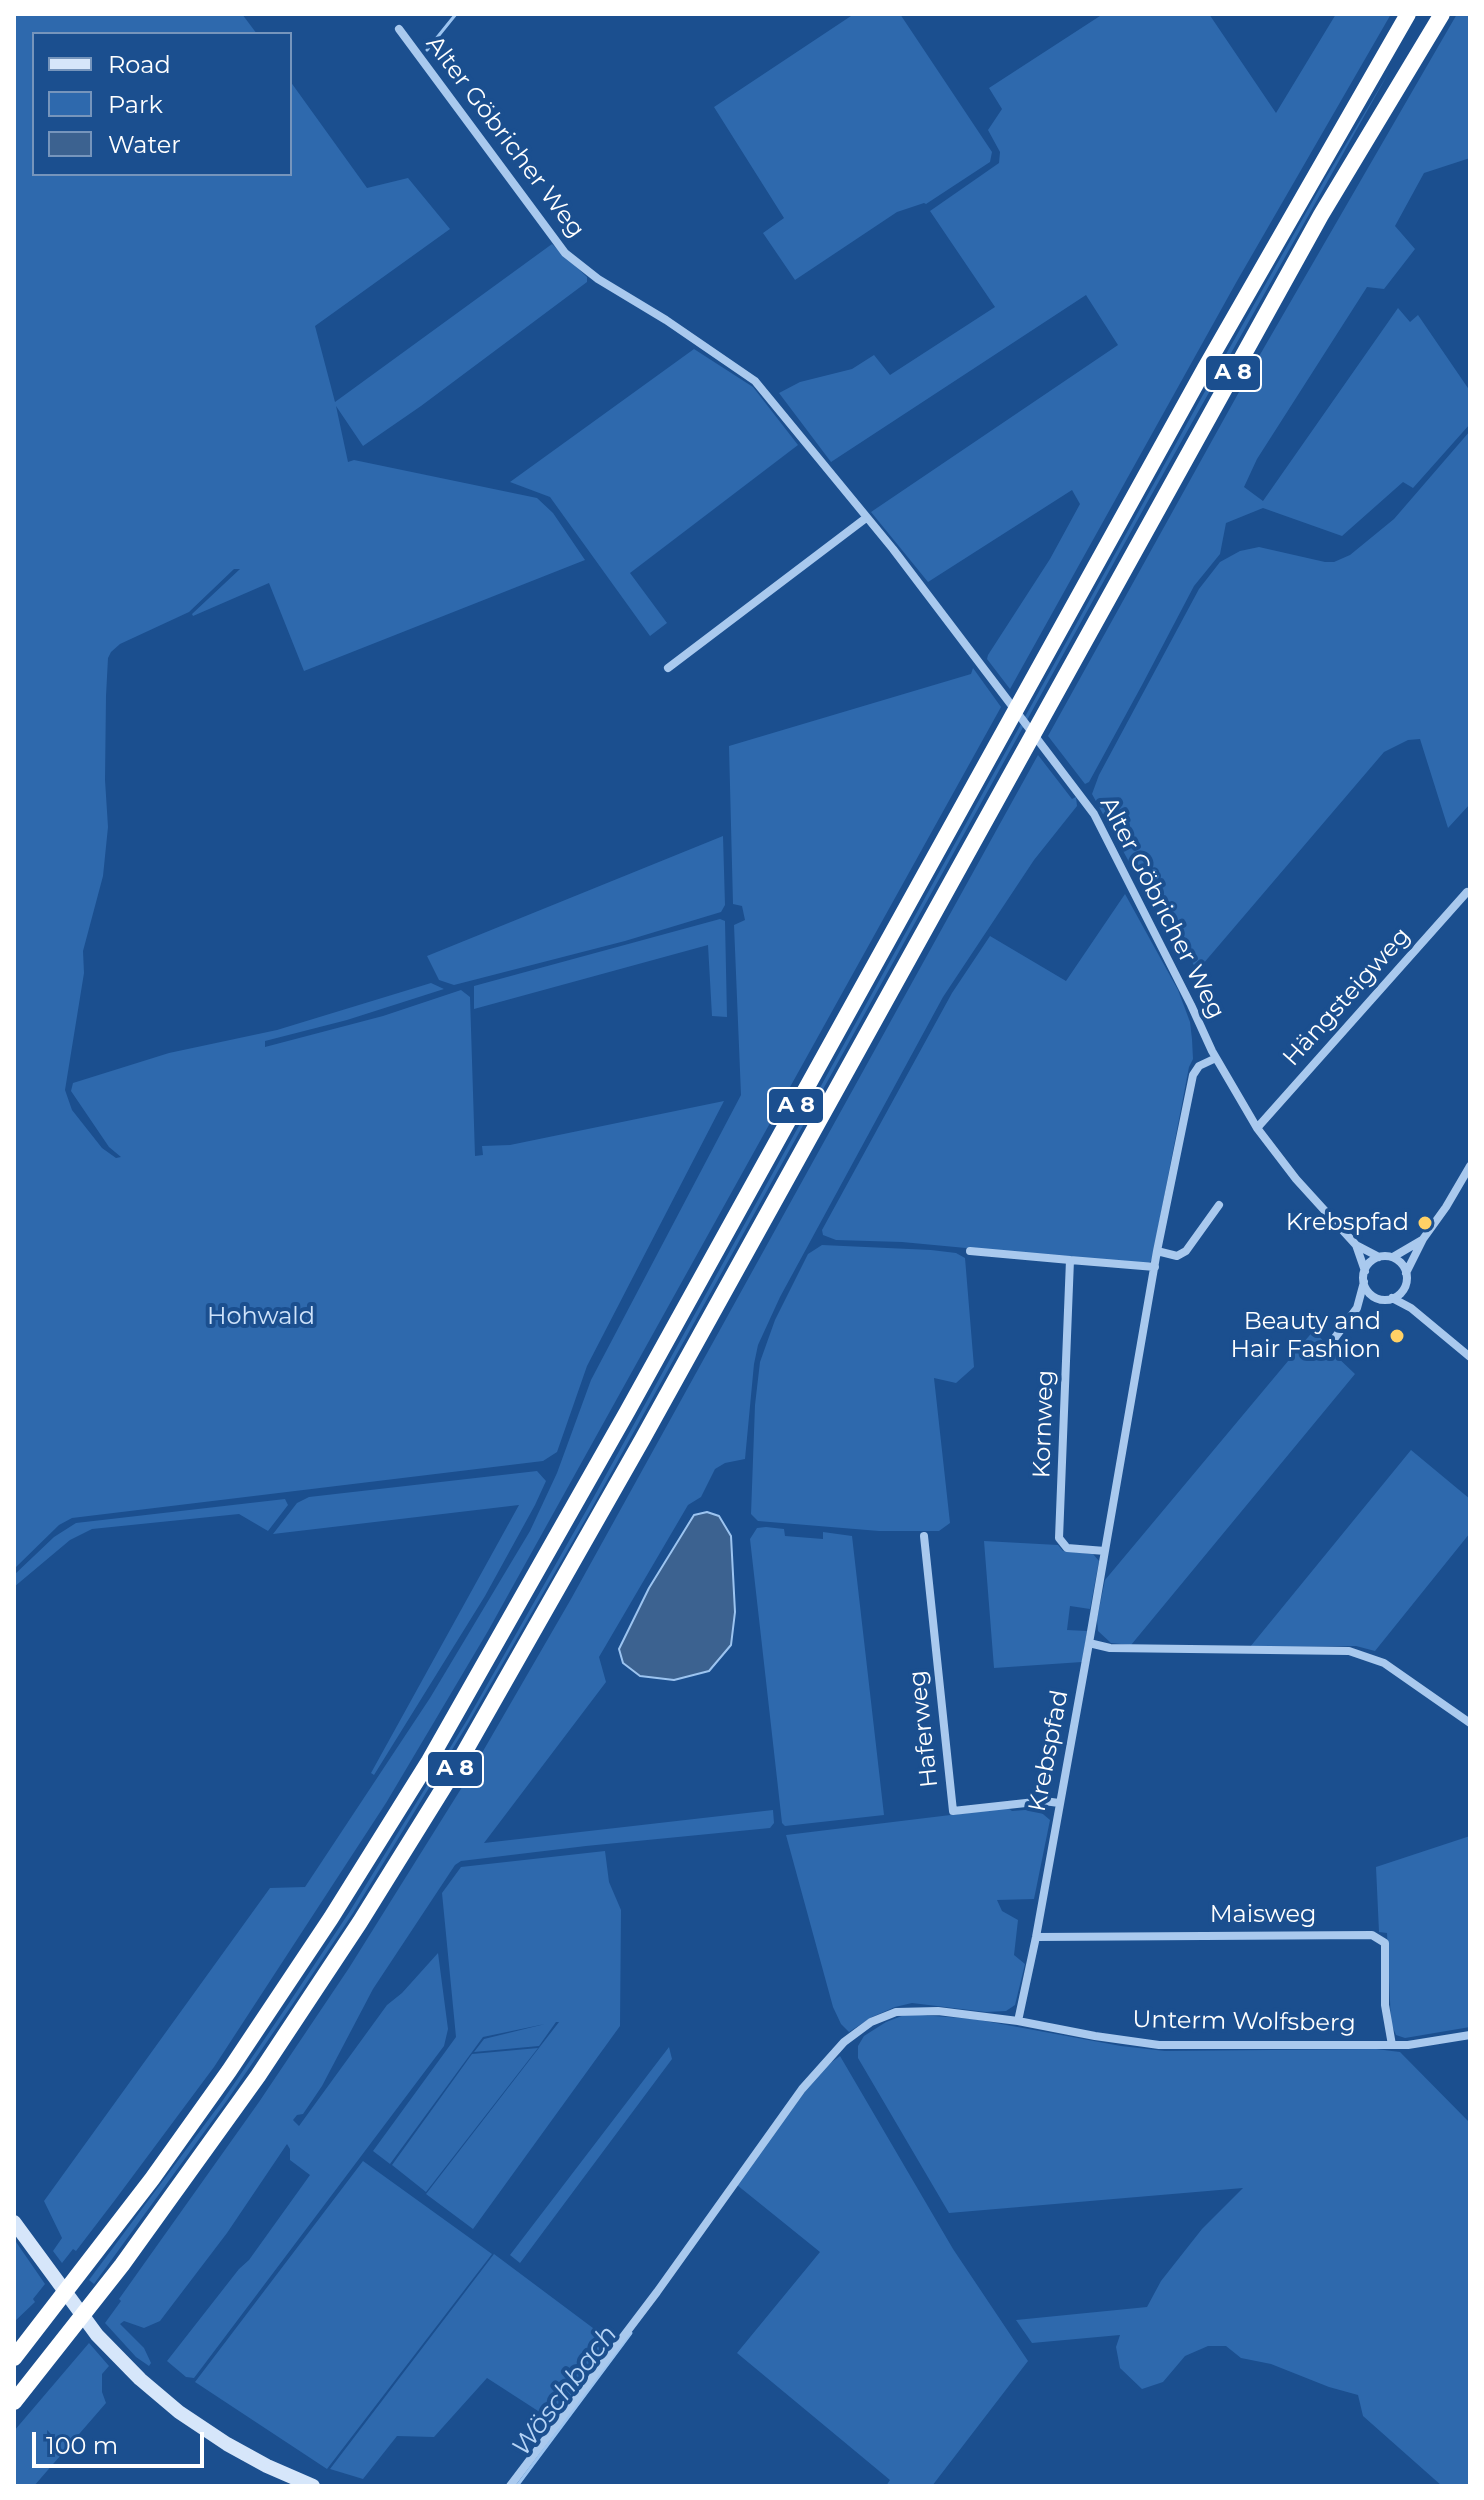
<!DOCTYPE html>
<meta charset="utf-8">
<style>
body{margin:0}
#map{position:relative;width:1484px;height:2500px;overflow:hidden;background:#1b4f8f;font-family:Montserrat,sans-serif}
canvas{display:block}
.frame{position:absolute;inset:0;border:16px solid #fff;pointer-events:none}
.legend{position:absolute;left:32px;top:32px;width:260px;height:144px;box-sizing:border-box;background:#1b4f8f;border:2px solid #7695bc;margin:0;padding:10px 14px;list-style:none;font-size:24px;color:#fff}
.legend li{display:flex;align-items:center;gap:16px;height:40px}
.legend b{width:40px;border:2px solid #7695bc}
.scale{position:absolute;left:32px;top:2432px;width:172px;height:36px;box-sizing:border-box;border:4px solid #fff;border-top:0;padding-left:10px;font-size:24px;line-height:28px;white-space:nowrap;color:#fff;-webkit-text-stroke:6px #1b4f8f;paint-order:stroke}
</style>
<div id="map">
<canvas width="1484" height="2500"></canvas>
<div class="frame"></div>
<ul class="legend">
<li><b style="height:10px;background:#d6e6fa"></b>Road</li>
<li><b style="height:22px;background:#2e69ad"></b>Park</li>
<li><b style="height:22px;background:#3c6290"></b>Water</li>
</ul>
<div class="scale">100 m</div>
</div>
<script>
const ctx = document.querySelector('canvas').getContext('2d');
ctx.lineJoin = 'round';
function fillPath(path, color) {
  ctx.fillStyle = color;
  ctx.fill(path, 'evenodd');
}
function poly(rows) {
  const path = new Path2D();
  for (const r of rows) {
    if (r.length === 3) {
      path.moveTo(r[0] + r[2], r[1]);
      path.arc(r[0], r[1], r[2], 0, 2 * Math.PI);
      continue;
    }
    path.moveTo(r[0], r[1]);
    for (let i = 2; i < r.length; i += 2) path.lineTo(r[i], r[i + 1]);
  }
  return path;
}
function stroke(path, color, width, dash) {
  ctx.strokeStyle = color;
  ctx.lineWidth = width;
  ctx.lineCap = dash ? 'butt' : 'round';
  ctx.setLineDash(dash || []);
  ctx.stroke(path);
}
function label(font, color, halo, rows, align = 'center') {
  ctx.font = font + ' Montserrat,sans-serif';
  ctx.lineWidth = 8;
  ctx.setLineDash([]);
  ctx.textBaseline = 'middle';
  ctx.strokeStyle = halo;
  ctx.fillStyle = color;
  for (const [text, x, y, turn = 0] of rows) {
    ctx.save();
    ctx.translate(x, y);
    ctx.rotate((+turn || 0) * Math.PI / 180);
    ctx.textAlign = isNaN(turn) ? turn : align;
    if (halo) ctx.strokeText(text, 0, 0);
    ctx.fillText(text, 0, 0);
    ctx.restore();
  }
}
fillPath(poly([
 [14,14,242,14,257,34,34,34,34,174,290,174,290,81,367,188,408,178,450,229,315,326,335,402,552,244,587,277,587,282,421,406,363,446,336,406,348,462,354,460,537,498,553,513,585,560,304,671,269,583,193,616,192,614,240,569,234,569,189,612,120,644,111,652,108,658,106,696,105,780,108,827,103,876,83,951,84,973,65,1090,72,1110,102,1148,116,1158,121,1157,109,1147,71,1091,73,1083,169,1053,277,1030,431,983,444,989,347,1020,265,1041,265,1047,383,1016,461,990,470,997,475,1156,483,1155,482,1146,510,1145,724,1101,587,1366,557,1452,543,1461,72,1518,59,1525,14,1569],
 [854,14,900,14,992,152,990,162,926,204,924,203,897,212,795,280,763,233,784,218,714,107],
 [1103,14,1209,14,1276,113,1336,14,1391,14,1237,281,1010,689,987,659,988,655,1050,559,1080,504,1072,490,928,582,871,512,1118,345,1086,295,831,462,779,393,800,382,852,369,874,355,890,375,995,307,930,211,999,163,1000,152,988,130,1002,109,989,88],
 [1457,14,1470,14,1470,158,1424,173,1395,226,1415,249,1384,289,1367,287,1257,459,1244,487,1263,501,1398,308,1410,322,1418,315,1470,391,1470,424,1413,488,1403,482,1342,536,1263,508,1226,523,1220,554,1194,586,1142,685,1089,782,1085,784,1048,736,1254,365],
 [1389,72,1148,501,589,1513,469,1722,353,1913,292,2005,226,2102,94,2284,89,2280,223,2100,289,2003,350,1911,467,1720,586,1511,1199,402,1325,179],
 [694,349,753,387,798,445,630,573,667,623,650,636,550,497,510,482],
 [1470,431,1470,804,1448,828,1420,739,1408,740,1384,752,1197,971,1146,878,1140,882,1092,794,1099,775,1199,589,1220,562,1240,551,1259,547,1325,562,1334,562,1350,555,1394,519],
 [973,668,1001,707,488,1631,386,1803,214,2067,115,2200,76,2251,73,2249,62,2263,53,2251,62,2238,44,2201,270,1888,305,1887,430,1698,530,1531,557,1473,591,1380,741,1095,734,925,745,920,742,906,733,904,729,746,971,674],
 [1038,755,1072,799,1076,797,1077,806,1034,860,943,997,780,1297,758,1345,754,1364,745,1459,725,1463,715,1469,701,1497,688,1505,599,1657,606,1682,484,1843,773,1810,774,1823,770,1828,586,1846,461,1861,455,1865,373,1989,322,2086,303,2114,297,2115,293,2120,299,2126,387,2005,402,1993,438,1953,448,2029,444,2046,194,2378,186,2377,167,2361,239,2269,249,2260,310,2175,290,2160,290,2149,287,2144,227,2233,160,2321,144,2328,124,2321,120,2324,144,2348,151,2363,149,2366,136,2357,105,2323,121,2301,119,2299,259,2102,349,1968,464,1784,571,1599],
 [723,836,725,905,721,912,625,941,454,985,439,980,427,956],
 [1125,894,1178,990,1190,1022,1192,1039,1193,1059,1189,1067,1152,1260,1148,1264,1115,1262,902,1242,836,1240,823,1235,822,1230,952,993,990,936,1066,981],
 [720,919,725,921,727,1017,712,1016,708,945,474,1009,474,986],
 [822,1245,931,1250,956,1253,965,1258,974,1367,956,1383,934,1378,950,1523,939,1531,879,1531,758,1521,751,1514,755,1405,760,1362,775,1320,808,1254],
 [1314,1330,1334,1354,1355,1374,1131,1645,1111,1643,1098,1631,1097,1619,1105,1580],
 [1411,1450,1470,1499,1470,1533,1375,1651,1356,1646,1250,1647],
 [537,1471,546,1481,535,1505,485,1596,374,1775,371,1773,519,1505,273,1534,297,1503,309,1497],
 [285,1499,288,1505,268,1531,239,1514,92,1529,70,1540,14,1587,14,1575,54,1537,76,1523],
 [766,1527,784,1529,785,1536,823,1539,823,1532,852,1536,884,1815,785,1826,782,1823,750,1539,757,1528],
 [984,1541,1058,1545,1063,1551,1093,1554,1099,1561,1090,1609,1070,1606,1067,1630,1087,1631,1082,1662,994,1668],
 [1008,1808,1012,1811,1037,1809,1050,1820,1034,1899,997,1900,1002,1911,1018,1920,1014,1955,1025,1964,1015,2005,1006,2011,986,2012,912,2003,895,2007,872,2017,849,2032,841,2024,833,2007,786,1835],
 [1470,1836,1470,2027,1405,2038,1396,2035,1391,2023,1387,1933,1379,1932,1376,1867],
 [605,1851,609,1882,621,1910,620,2026,473,2229,426,2194,559,2022,556,2022,539,2046,474,2052,484,2039,545,2024,483,2037,390,2164,373,2151,456,2037,442,1893,461,1867],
 [907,2014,974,2019,1121,2046,1165,2051,1376,2049,1400,2052,1470,2123,1470,2486,1442,2486,1363,2416,1358,2395,1329,2387,1271,2364,1241,2358,1226,2346,1208,2346,1185,2356,1163,2382,1142,2389,1120,2368,1116,2347,1120,2335,1032,2343,1016,2320,1147,2307,1161,2281,1202,2229,1243,2188,949,2213,858,2058,858,2046,864,2036,886,2022],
 [669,2047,672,2059,520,2263,510,2255],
 [538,2048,426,2192,392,2165,472,2054],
 [840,2056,953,2249,1028,2361,932,2486,886,2486,890,2480,737,2353,820,2252,737,2185,806,2090,825,2067],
 [363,2161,492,2254,327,2469,195,2382],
 [14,2239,45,2284,33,2299,35,2302,14,2322,16,2257],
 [494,2254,609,2340,610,2344,552,2420,487,2378,434,2437,397,2436,363,2479,330,2469],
 [89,2343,109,2366,102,2374,102,2392,106,2403,34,2486,14,2486,14,2431]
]), '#2e69ad');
const water = poly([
 [707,1512,719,1516,731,1536,735,1612,731,1645,709,1671,674,1680,640,1676,623,1663,619,1649,649,1588,694,1515,707,1512]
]);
fillPath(water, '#3c6290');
stroke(water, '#9cc4f0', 2);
stroke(poly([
 [427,50,456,14],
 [517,2486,631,2333]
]), '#9cc4f0', 3);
stroke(poly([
 [399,29,565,253,598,279,666,320,755,381,893,549,1094,814,1191,1005,1212,1051,1257,1128,1296,1179,1356,1245,1379,1257],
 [668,668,866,518],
 [1257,1128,1467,892],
 [1356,1245,1365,1271],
 [970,1251,1070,1260],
 [1157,1251,1177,1256,1186,1251,1219,1205],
 [1385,1278,22],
 [1393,1257,1422,1240],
 [1406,1273,1423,1239,1446,1207,1470,1166],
 [1392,1298,1411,1308,1470,1357],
 [1331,1343,1357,1308,1364,1282],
 [924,1536,953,1811,1044,1801,1059,1803],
 [1105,1551,1067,1548,1059,1538,1070,1260,1155,1267],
 [1089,1643,1110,1648,1349,1651,1384,1663,1470,1723],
 [1036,1937,1372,1935,1385,1943,1385,2005,1392,2045],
 [1018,2021,1036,1937,1089,1643,1157,1251,1193,1075,1199,1066,1216,1058],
 [510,2486,657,2292,802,2089,844,2042,871,2022,896,2012,938,2011,1018,2021,1095,2036,1159,2045,1408,2045,1470,2035]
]), '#a9c9ee', 8);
stroke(poly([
 [14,2222,97,2335,140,2379,179,2412,227,2444,267,2466,313,2486]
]), '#d6e6fa', 14);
stroke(poly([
 [14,2358,152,2179,229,2071,331,1918,429,1761,627,1412,1205,368,1408,14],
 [14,2402,122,2265,258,2076,360,1922,452,1774,642,1440,1321,215,1442,14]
]), '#fff', 16);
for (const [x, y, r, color] of [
 [1425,1223,8,"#ffd166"],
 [1397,1336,8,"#ffd166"]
]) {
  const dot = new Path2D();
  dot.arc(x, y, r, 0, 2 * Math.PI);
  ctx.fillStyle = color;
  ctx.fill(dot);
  stroke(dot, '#1b4f8f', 3);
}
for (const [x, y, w] of [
 [1233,373,56],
 [796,1106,56],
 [455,1769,56]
]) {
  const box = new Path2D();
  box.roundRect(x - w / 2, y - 18, w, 36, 6);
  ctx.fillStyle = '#1b4f8f';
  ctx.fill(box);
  stroke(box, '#fff', 2);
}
label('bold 22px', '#fff', null, [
 ["A 8",1233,373],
 ["A 8",796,1106],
 ["A 8",455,1769]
]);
label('24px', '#fff', '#1b4f8f', [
 ["Alter Göbricher Weg",505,137,53],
 ["Alter Göbricher Weg",1162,908,63],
 ["Hängsteigweg",1347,997,-48],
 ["Kornweg",1044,1424,-88],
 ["Haferweg",924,1729,-96],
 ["Krebspfad",1049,1751,-79],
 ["Maisweg",1263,1915],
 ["Unterm Wolfsberg",1244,2022,1]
]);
label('24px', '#fff', '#1b4f8f', [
 ["Krebspfad",1409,1223],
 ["Beauty and",1381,1322],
 ["Hair Fashion",1381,1350]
], 'right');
label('24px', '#cfe3fa', '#1b4f8f', [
 ["Hohwald",261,1317]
]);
label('italic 26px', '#b5d3f5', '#1b4f8f', [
 ["Wöschbach",565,2391,-53]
]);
</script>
